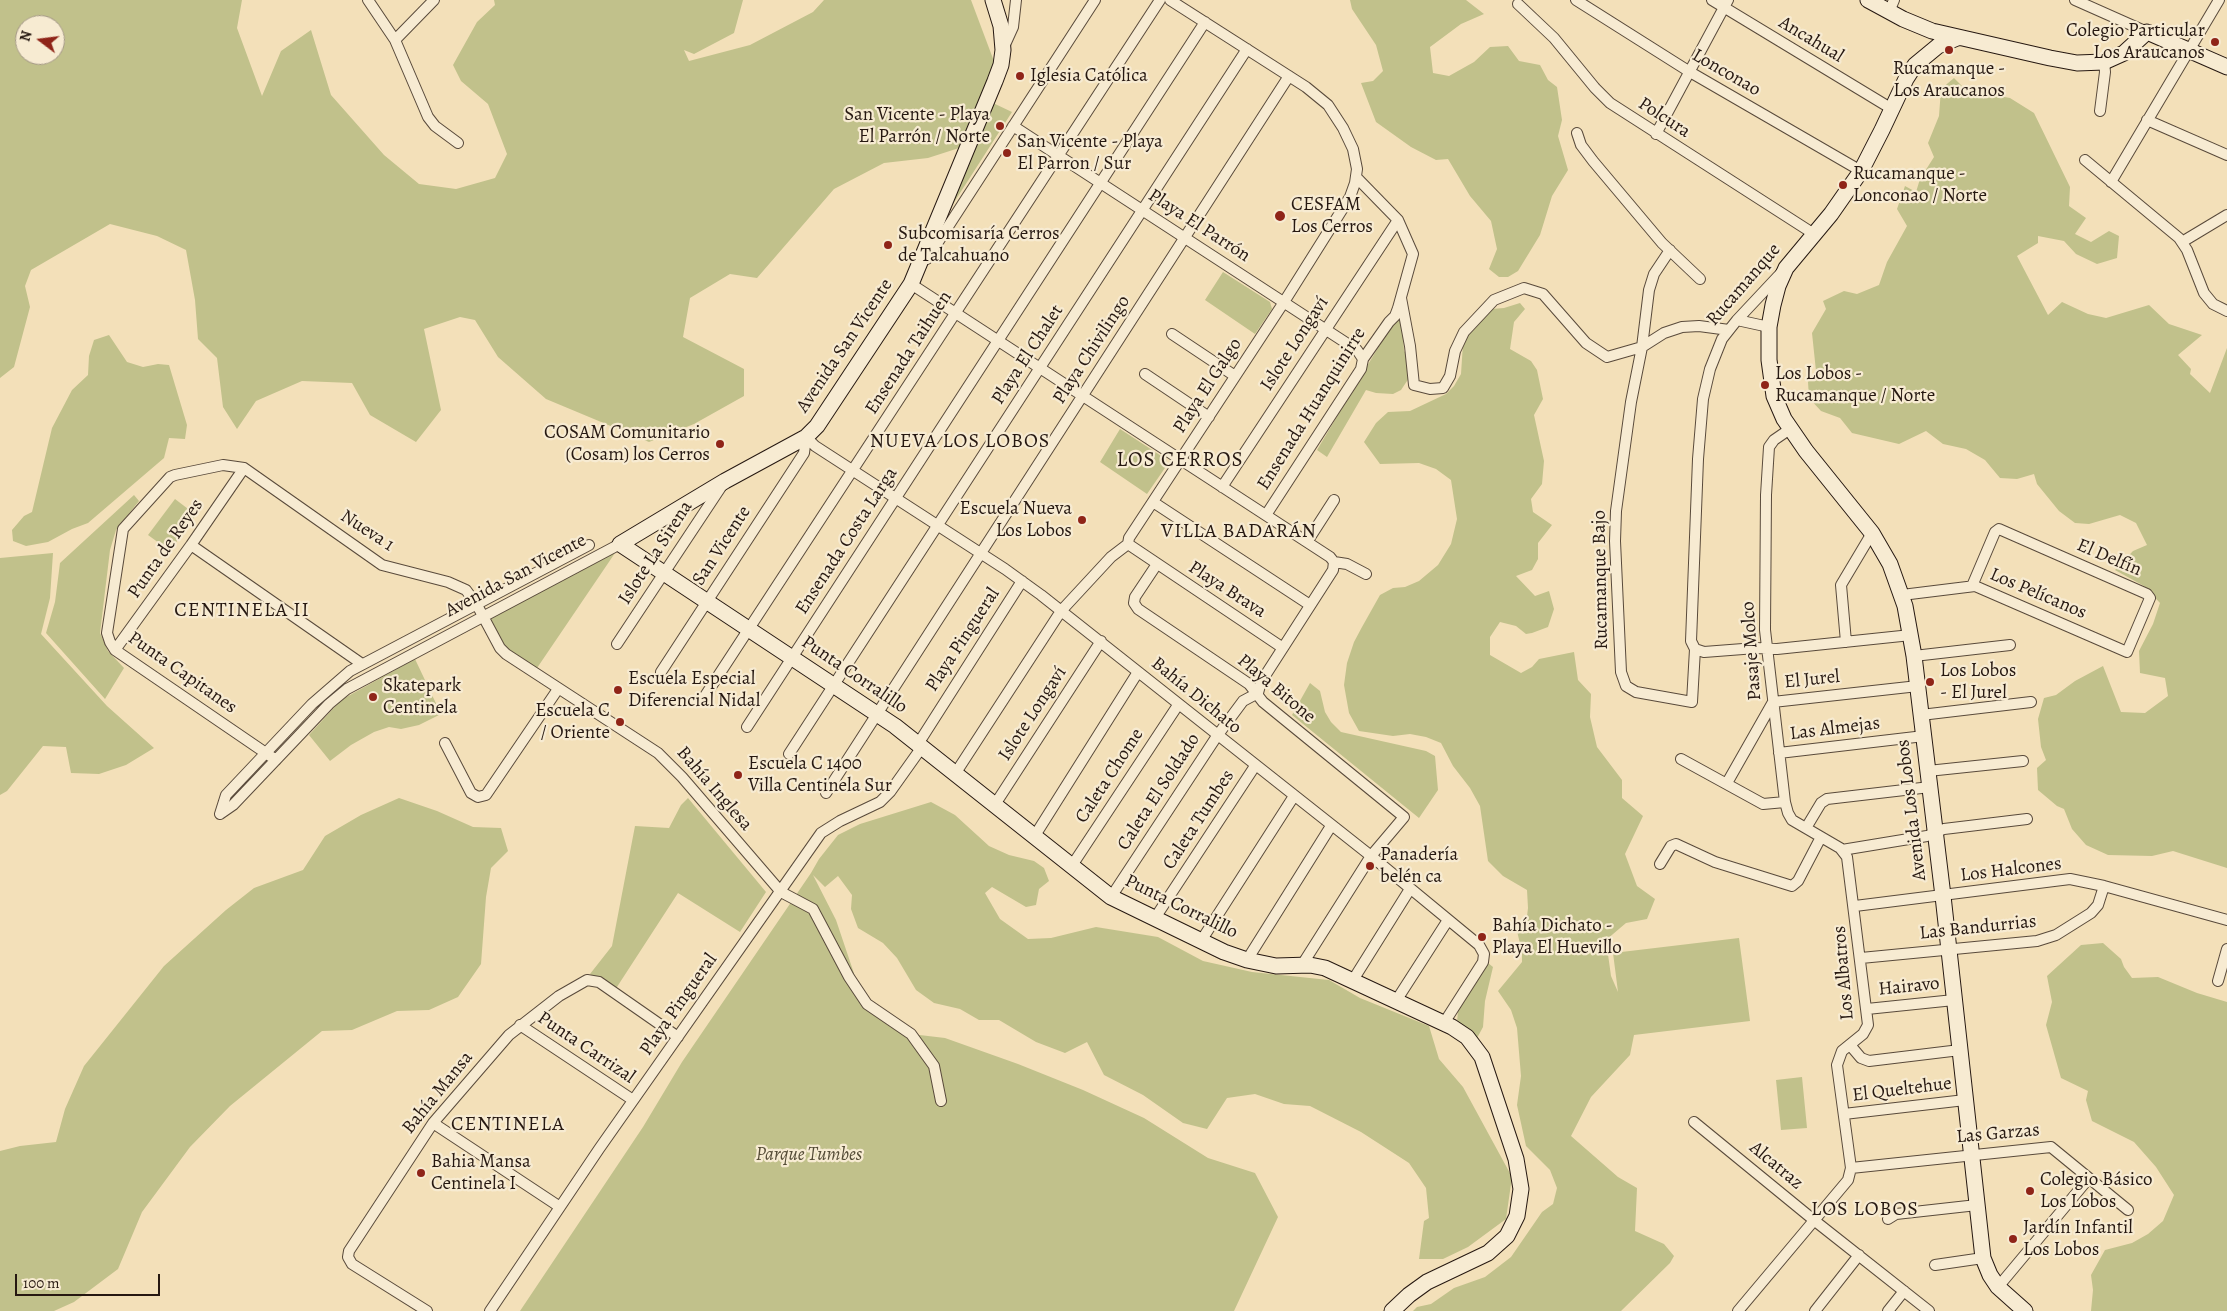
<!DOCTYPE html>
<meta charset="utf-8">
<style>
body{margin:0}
#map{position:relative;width:2227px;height:1311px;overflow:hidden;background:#f3e0b9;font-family:Alegreya,serif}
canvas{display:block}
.north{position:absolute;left:15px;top:15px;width:50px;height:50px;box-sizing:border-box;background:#f7ebd2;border:1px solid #a39785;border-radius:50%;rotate:285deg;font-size:14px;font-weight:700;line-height:20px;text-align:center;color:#261811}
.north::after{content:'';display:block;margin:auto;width:18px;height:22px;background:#8f2418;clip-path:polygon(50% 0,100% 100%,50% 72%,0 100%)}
.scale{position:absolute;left:15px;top:1274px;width:145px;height:22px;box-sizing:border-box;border:2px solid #261811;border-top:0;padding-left:6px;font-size:15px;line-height:18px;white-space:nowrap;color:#261811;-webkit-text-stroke:4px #f7ebd2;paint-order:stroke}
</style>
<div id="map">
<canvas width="2227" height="1311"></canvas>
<div class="north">N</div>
<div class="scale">100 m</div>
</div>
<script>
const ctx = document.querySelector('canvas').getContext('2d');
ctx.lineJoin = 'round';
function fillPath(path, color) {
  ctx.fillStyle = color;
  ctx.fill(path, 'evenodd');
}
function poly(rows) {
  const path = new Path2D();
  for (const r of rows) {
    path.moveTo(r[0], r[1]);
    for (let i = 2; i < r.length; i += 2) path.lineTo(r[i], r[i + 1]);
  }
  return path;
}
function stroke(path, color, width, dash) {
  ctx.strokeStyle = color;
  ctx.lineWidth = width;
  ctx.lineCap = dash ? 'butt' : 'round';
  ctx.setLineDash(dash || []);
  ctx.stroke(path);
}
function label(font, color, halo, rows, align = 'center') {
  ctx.font = font + ' Alegreya,serif';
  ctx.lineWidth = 4.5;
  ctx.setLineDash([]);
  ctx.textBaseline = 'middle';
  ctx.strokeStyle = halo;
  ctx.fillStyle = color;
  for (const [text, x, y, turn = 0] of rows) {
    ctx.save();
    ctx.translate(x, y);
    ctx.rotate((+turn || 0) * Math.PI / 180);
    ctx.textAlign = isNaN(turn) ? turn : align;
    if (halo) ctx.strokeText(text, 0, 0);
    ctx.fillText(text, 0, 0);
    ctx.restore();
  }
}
fillPath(poly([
 [0,0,242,0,237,28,262,96,281,51,311,30,331,95,384,155,419,184,456,189,495,178,507,154,488,104,461,81,453,65,477,22,495,5,494,0,743,0,734,33,694,54,684,50,689,61,750,45,813,12,824,0,971,0,998,72,959,148,928,158,884,163,834,189,757,278,730,274,690,298,683,337,744,369,744,396,694,424,649,442,546,399,498,357,475,320,460,317,424,329,441,410,416,442,370,415,352,383,302,381,256,401,237,429,223,407,217,358,198,339,195,300,186,250,157,236,110,224,31,270,25,286,30,307,14,367,0,378],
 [25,25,55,25,55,55,25,55],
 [1350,0,1466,0,1484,14,1461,24,1430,47,1433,73,1449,76,1474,62,1490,47,1508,46,1519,61,1540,65,1548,80,1557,87,1562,120,1558,136,1568,170,1552,196,1540,235,1518,271,1508,277,1499,277,1489,269,1497,249,1491,221,1470,196,1448,159,1436,160,1411,147,1376,122,1361,83,1373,81,1383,71,1376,45,1352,9],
 [1954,78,1966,90,2010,98,2034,113,2070,187,2069,206,2086,218,2075,234,2091,242,2109,231,2119,236,2117,258,2097,264,2076,254,2064,241,2038,236,2038,243,2017,256,2048,315,2062,302,2088,314,2106,318,2149,305,2169,324,2202,335,2178,355,2191,369,2190,374,2210,393,2227,348,2227,868,2173,851,2152,856,2108,855,2086,845,2072,829,2064,809,2057,806,2038,790,2037,768,2046,760,2041,747,2038,719,2044,698,2056,695,2075,681,2103,666,2121,712,2145,713,2168,696,2165,678,2140,673,2139,651,2153,624,2160,603,2144,586,2115,570,2133,551,2147,545,2136,523,2120,515,2089,524,2075,523,2059,511,2037,484,2034,474,2017,479,2000,478,1985,460,1966,449,1943,444,1926,431,1899,444,1852,433,1840,418,1821,411,1809,398,1808,382,1816,371,1812,333,1826,309,1823,301,1844,291,1857,294,1879,285,1887,262,1907,226,1897,209,1905,186,1916,192,1920,179,1934,157,1928,143,1939,116,1941,89],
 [993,103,1012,112,944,218],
 [1223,272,1270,302,1272,309,1255,334,1205,300],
 [1520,303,1525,309,1514,322,1510,349,1531,361,1537,370,1543,399,1534,415,1544,461,1542,484,1531,499,1533,512,1552,525,1538,543,1538,559,1532,570,1516,576,1535,596,1549,591,1554,609,1548,627,1532,633,1526,634,1516,626,1500,622,1490,637,1490,655,1521,673,1532,667,1539,659,1574,652,1578,680,1591,694,1590,717,1597,747,1622,780,1622,798,1643,816,1625,854,1637,886,1655,899,1647,919,1626,923,1606,940,1611,976,1618,992,1613,953,1739,938,1750,1021,1634,1035,1630,1055,1591,1097,1571,1136,1618,1177,1637,1188,1635,1231,1664,1244,1674,1256,1670,1263,1621,1311,1413,1311,1417,1307,1431,1304,1454,1288,1485,1277,1511,1257,1542,1212,1553,1204,1557,1188,1550,1170,1526,1146,1517,1105,1521,1076,1517,1028,1511,1010,1498,991,1522,962,1522,952,1517,931,1526,925,1528,908,1527,890,1503,876,1488,861,1480,806,1470,788,1453,766,1441,743,1426,737,1410,734,1393,736,1359,731,1349,713,1344,685,1347,663,1354,642,1362,627,1380,595,1393,588,1405,587,1419,581,1438,565,1451,544,1457,519,1451,480,1436,469,1419,463,1380,464,1364,442,1376,423,1388,412,1410,411,1446,394,1454,386,1461,374,1464,328,1491,309,1504,308],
 [1398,320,1401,322,1403,332,1404,351,1406,353,1409,378,1401,390,1393,394,1376,393,1366,390,1327,457,1317,450,1394,321],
 [109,335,127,362,143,367,158,364,169,365,187,425,185,439,169,438,164,458,88,523,72,529,48,542,26,546,13,541,12,530,24,516,32,512,52,428,72,390,88,375,89,356,94,340],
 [1120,429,1166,459,1167,465,1147,494,1100,462],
 [134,495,139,501,116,530,110,550,100,633,108,651,124,668,105,699,46,633,55,602,60,563],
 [175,499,196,515,170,551,148,535],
 [53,553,50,598,41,634,107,706,154,748,126,765,99,774,71,773,66,747,43,746,7,791,0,795,0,558],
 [615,553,535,671,501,647,487,619],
 [415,659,441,714,419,725,401,729,389,727,374,732,351,745,330,761,309,735,341,700],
 [1310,683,1320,691,1325,712,1331,722,1341,732,1426,751,1435,756,1438,790,1419,818,1292,715],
 [399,798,437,811,473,827,501,828,508,851,491,868,486,897,481,964,458,997,429,1010,397,1011,352,1030,322,1031,230,1106,190,1147,142,1212,118,1269,74,1302,54,1311,0,1311,0,1151,20,1146,56,1142,65,1109,84,1066,164,966,226,910,254,888,303,870,325,836,361,815],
 [688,798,766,892,740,932,678,893,615,990,590,974,612,946,635,826,669,828,681,805],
 [931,802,955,815,989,846,1009,855,1034,861,1044,868,1049,881,1039,889,1036,905,1026,907,992,887,985,893,1000,919,1028,939,1051,938,1096,927,1158,937,1203,961,1252,972,1329,980,1360,998,1429,1026,1439,1059,1463,1087,1512,1177,1506,1219,1468,1247,1443,1259,1419,1259,1424,1221,1429,1218,1426,1188,1409,1163,1361,1132,1310,1106,1284,1104,1255,1094,1227,1098,1207,1129,1183,1123,1143,1095,1104,1075,1087,1042,1065,1053,1036,1042,999,1020,979,1020,960,1009,934,1003,916,990,897,958,883,943,858,928,851,909,852,895,838,876,825,887,813,875,836,920,865,1006,911,1034,945,1038,1018,1064,1083,1090,1144,1118,1208,1158,1255,1173,1278,1217,1234,1311,520,1311,643,1127,682,1062,811,873,819,859,838,835,860,824],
 [2103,943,2121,959,2124,967,2132,978,2158,977,2197,993,2227,1002,2227,1311,2091,1311,2093,1290,2091,1275,2105,1250,2132,1243,2148,1234,2163,1221,2174,1195,2156,1167,2134,1142,2092,1121,2086,1100,2088,1091,2061,1078,2046,1025,2052,1002,2047,976,2081,945],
 [1488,963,1493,967,1485,1001,1483,1027,1476,1040,1457,1023,1458,1010],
 [1802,1077,1807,1128,1781,1130,1776,1080]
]), '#c1c18b');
const street = poly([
 [368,0,395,40],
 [434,0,395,40,428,117,435,126,458,143],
 [1576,0,1690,72,1861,171],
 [1712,0,1892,109],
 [2075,0,2147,32],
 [1518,4,1554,38,1595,88,1610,103,1814,234],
 [1889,12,1894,0],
 [1003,49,1013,27,1016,0],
 [2100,111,2105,72,2104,62],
 [2147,120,2227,155],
 [1013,126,1357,350,1363,359],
 [1577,133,1581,145,1593,161,1662,243,1700,279],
 [1656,134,1728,0],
 [2085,160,2179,238,2187,250,2204,293,2213,304,2227,311],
 [2111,182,2219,0],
 [2182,242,2227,215],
 [1670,250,1654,274,1649,290,1642,347,1631,402,1616,511,1615,541,1621,672,1626,686,1636,692,1692,702,1695,649,1691,641,1698,459,1703,399,1710,369,1722,339,1737,320,1782,272],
 [927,259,1095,0],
 [913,280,911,284,1330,557,1334,562,1347,564,1366,574],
 [1401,298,1410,346,1414,385,1430,389,1443,388,1450,376,1455,351,1464,332,1494,300,1524,288,1543,294,1586,343,1607,357,1642,347,1664,333,1682,327,1699,326,1729,330],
 [1737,320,1769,327],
 [1172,334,1235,376],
 [1145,374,1209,417],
 [806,437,815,446,1005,569,1041,595,1371,856,1479,945,1484,954,1483,962,1444,1023],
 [1222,487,1398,220],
 [1153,502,1310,605],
 [1266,515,1361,369,1363,359,1389,322,1395,316,1398,308,1413,254,1398,220,1357,178],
 [1307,542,1334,500],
 [1128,544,1283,648],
 [191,545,362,664],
 [1157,564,1135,597,1134,603,1138,609,1249,684,1263,702,1404,817,1371,856,1302,965],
 [1902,595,1975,586,2127,652,2150,598,2147,594,1999,529,1995,532,1972,586],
 [1846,642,1841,585,1872,533],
 [617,644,723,484],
 [1695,649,1704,652,1756,648,1777,649,1911,635],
 [115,650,191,545,244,468],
 [1914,656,2010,645],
 [661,672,804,453,806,437],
 [1258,693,1261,682,1333,570,1334,562],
 [703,699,1160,0],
 [1921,715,2031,702],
 [747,727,1205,22],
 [445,743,471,793,478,797,486,795,558,689],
 [918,744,1022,581],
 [1779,753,1924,736],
 [789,754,1247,49],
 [1681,759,1763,804,1785,802],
 [276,760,115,650,110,642,107,633,123,529,170,477,175,475,223,465,244,468,382,565,448,582,466,590,477,605,500,648,506,654,658,753,682,777,781,892,813,909,849,977,867,1004,911,1034,934,1066,941,1101],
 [1928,771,2023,761],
 [955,774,1061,611,1111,557,1128,544,1129,538,1284,302,1350,197,1355,183,1357,169,1353,149,1343,128,1328,105,1306,87,1170,0],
 [1727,783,1773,702,1918,686],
 [826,793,1289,76],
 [994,806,1101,641],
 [220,814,233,805,329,704,347,689,620,544],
 [220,814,226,795,312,704,350,671,589,545],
 [1806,828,1821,803,1827,799,1930,787],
 [1034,837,1138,672],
 [1842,850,1927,836,1944,829,2027,819],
 [1660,864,1671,846,1676,844,1715,862,1792,886,1798,881,1821,837],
 [1071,867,1178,705],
 [1111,897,1217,736,1243,701,1258,693],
 [1855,906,2070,879,2104,886,2227,920],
 [1155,918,1255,766],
 [1201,941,1294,796],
 [1861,958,2037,941,2056,935,2091,913,2098,905,2104,886],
 [1247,960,1331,826],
 [1353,980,1410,889],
 [2218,981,2227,949],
 [1396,1001,1448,920],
 [1867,1009,1954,1000],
 [520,1025,633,1100],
 [1850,1045,1861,1058,1869,1061,1960,1050],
 [1844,1114,1965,1100],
 [1694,1122,1815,1221,1929,1311],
 [433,1123,560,1207],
 [1851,1168,2051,1147,2128,1210],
 [1888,1219,1896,1214,1977,1205],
 [1935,1265,1983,1258],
 [1998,1287,2089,1178],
 [427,1311,352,1264,348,1257,349,1251,433,1123,509,1035,559,996,587,980,599,982,678,1037],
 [490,1311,599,1149,821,833,840,821,880,802,890,792,922,747],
 [1738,1311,1848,1180,1851,1168,1837,1065,1842,1051,1863,1034,1868,1025,1847,857,1840,848,1792,820,1788,813,1785,802,1765,630,1766,495,1769,447,1774,440,1790,429],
 [1815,1311,1859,1255],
 [1888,1311,1904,1291]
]);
const secondary = poly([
 [993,0,1001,26,1003,50,1001,65,995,81,911,284,817,426,806,437,725,481,620,544,895,726,1111,897,1224,952,1247,960,1276,966,1310,965,1325,968,1452,1027,1467,1037,1482,1057,1516,1159,1521,1189,1517,1216,1507,1236,1488,1253,1427,1282,1409,1295,1392,1311],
 [1868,0,1903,19,1932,31,2050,58,2077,63,2104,62,2124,53,2147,32,2227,67],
 [1957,38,1938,46,1915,65,1906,79,1882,130,1861,171,1831,214,1786,268,1778,286,1773,305,1769,327,1769,360,1774,396,1784,419,1806,451,1872,533,1890,564,1905,606,1914,656,1943,896,1983,1258,1990,1275,1998,1287,2025,1311]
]);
stroke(street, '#594a3b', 12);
stroke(secondary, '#261811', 17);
stroke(street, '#f7ebd2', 10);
stroke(secondary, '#f7ebd2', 15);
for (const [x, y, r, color] of [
 [2215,42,5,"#8f2418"],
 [1949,50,5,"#8f2418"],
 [1020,76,5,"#8f2418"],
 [1000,126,5,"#8f2418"],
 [1007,153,5,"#8f2418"],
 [1843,185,5,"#8f2418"],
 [1280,216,6,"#8f2418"],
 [888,245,5,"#8f2418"],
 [1765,385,5,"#8f2418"],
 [720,444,5,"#8f2418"],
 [1082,520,5,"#8f2418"],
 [1930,682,5,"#8f2418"],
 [618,690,5,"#8f2418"],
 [373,697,5,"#8f2418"],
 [620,722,5,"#8f2418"],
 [738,775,5,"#8f2418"],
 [1370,866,5,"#8f2418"],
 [1482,937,5,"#8f2418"],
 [421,1173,5,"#8f2418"],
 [2030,1191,5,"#8f2418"],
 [2013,1239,5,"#8f2418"]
]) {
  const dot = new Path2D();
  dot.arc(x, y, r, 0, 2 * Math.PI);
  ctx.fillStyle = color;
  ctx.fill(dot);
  stroke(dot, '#f7ebd2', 2);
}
label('19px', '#261811', '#f7ebd2', [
 ["Colegio Particular",2205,31,"right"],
 ["Los Araucanos",2205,53,"right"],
 ["Rucamanque -",1949,69,"center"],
 ["Los Araucanos",1949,91,"center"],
 ["Iglesia Católica",1030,76],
 ["San Vicente - Playa",990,115,"right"],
 ["El Parrón / Norte",990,137,"right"],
 ["San Vicente - Playa",1017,142],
 ["El Parron / Sur",1017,164],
 ["Rucamanque -",1853,174],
 ["Lonconao / Norte",1853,196],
 ["CESFAM",1291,205],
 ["Los Cerros",1291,227],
 ["Subcomisaría Cerros",898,234],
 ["de Talcahuano",898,256],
 ["Los Lobos -",1775,374],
 ["Rucamanque / Norte",1775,396],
 ["COSAM Comunitario",710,433,"right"],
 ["(Cosam) los Cerros",710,455,"right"],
 ["Escuela Nueva",1072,509,"right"],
 ["Los Lobos",1072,531,"right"],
 ["Los Lobos",1940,671],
 ["- El Jurel",1940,693],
 ["Escuela Especial",628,679],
 ["Diferencial Nidal",628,701],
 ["Skatepark",383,686],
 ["Centinela",383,708],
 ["Escuela C",610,711,"right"],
 ["/ Oriente",610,733,"right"],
 ["Escuela C 1400",748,764],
 ["Villa Centinela Sur",748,786],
 ["Panadería",1380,855],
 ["belén ca",1380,877],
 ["Bahía Dichato -",1492,926],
 ["Playa El Huevillo",1492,948],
 ["Bahia Mansa",431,1162],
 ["Centinela I",431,1184],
 ["Colegio Básico",2040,1180],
 ["Los Lobos",2040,1202],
 ["Jardín Infantil",2023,1228],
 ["Los Lobos",2023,1250]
], 'left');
label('19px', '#261811', '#f7ebd2', [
 ["Ancahual",1811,40,31],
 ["Lonconao",1726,73,30],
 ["Polcura",1664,118,33],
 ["Playa El Parrón",1199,226,33],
 ["Rucamanque",1744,285,-49],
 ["Islote Longaví",1295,344,-57],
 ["Avenida San Vicente",845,346,-56],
 ["Playa Chivilingo",1092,350,-57],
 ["Ensenada Taihuen",909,353,-57],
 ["Playa El Chalet",1028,355,-57],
 ["Playa El Galgo",1208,386,-57],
 ["Ensenada Huanquinirre",1312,409,-58],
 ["Nueva 1",367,531,33],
 ["Ensenada Costa Larga",847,541,-57],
 ["San Vicente",722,546,-57],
 ["Punta de Reyes",166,549,-55],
 ["Islote La Sirena",656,553,-57],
 ["El Delfín",2109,558,23],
 ["Avenida San Vicente",516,576,-28],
 ["Rucamanque Bajo",1601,580,-91],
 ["Playa Brava",1227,590,33],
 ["Los Pelícanos",2038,594,23],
 ["Playa Pingueral",963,640,-57],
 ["Pasaje Molco",1752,651,-94],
 ["Punta Capitanes",182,673,35],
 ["Punta Corralillo",854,675,34],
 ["El Jurel",1812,680,-6],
 ["Playa Bitone",1276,689,40],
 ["Bahía Dichato",1196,696,39],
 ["Islote Longaví",1033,714,-57],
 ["Las Almejas",1835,729,-7],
 ["Caleta Chome",1110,776,-57],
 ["Bahía Inglesa",714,789,49],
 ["Caleta El Soldado",1159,792,-57],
 ["Avenida Los Lobos",1912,810,-97],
 ["Caleta Tumbes",1199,820,-57],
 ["Los Halcones",2011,870,-7],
 ["Punta Corralillo",1181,907,26],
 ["Las Bandurrias",1978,928,-6],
 ["Los Albatros",1844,973,-95],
 ["Hairavo",1909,987,-6],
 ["Playa Pingueral",679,1005,-55],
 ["Punta Carrizal",586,1048,34],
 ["El Queltehue",1902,1090,-7],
 ["Bahía Mansa",438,1093,-51],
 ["Las Garzas",1998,1134,-5],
 ["Alcatraz",1776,1166,40]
]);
label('italic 19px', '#544b36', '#f7ebd2', [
 ["Parque Tumbes",809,1155]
]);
ctx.letterSpacing = '1px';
label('20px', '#261811', '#f7ebd2', [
 ["NUEVA LOS LOBOS",960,442],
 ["VILLA BADARÁN",1239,532],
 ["CENTINELA II",242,611],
 ["CENTINELA",508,1125],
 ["LOS LOBOS",1865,1210]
]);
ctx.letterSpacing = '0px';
ctx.letterSpacing = '1px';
label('21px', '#261811', '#f7ebd2', [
 ["LOS CERROS",1180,461]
]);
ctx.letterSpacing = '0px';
</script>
